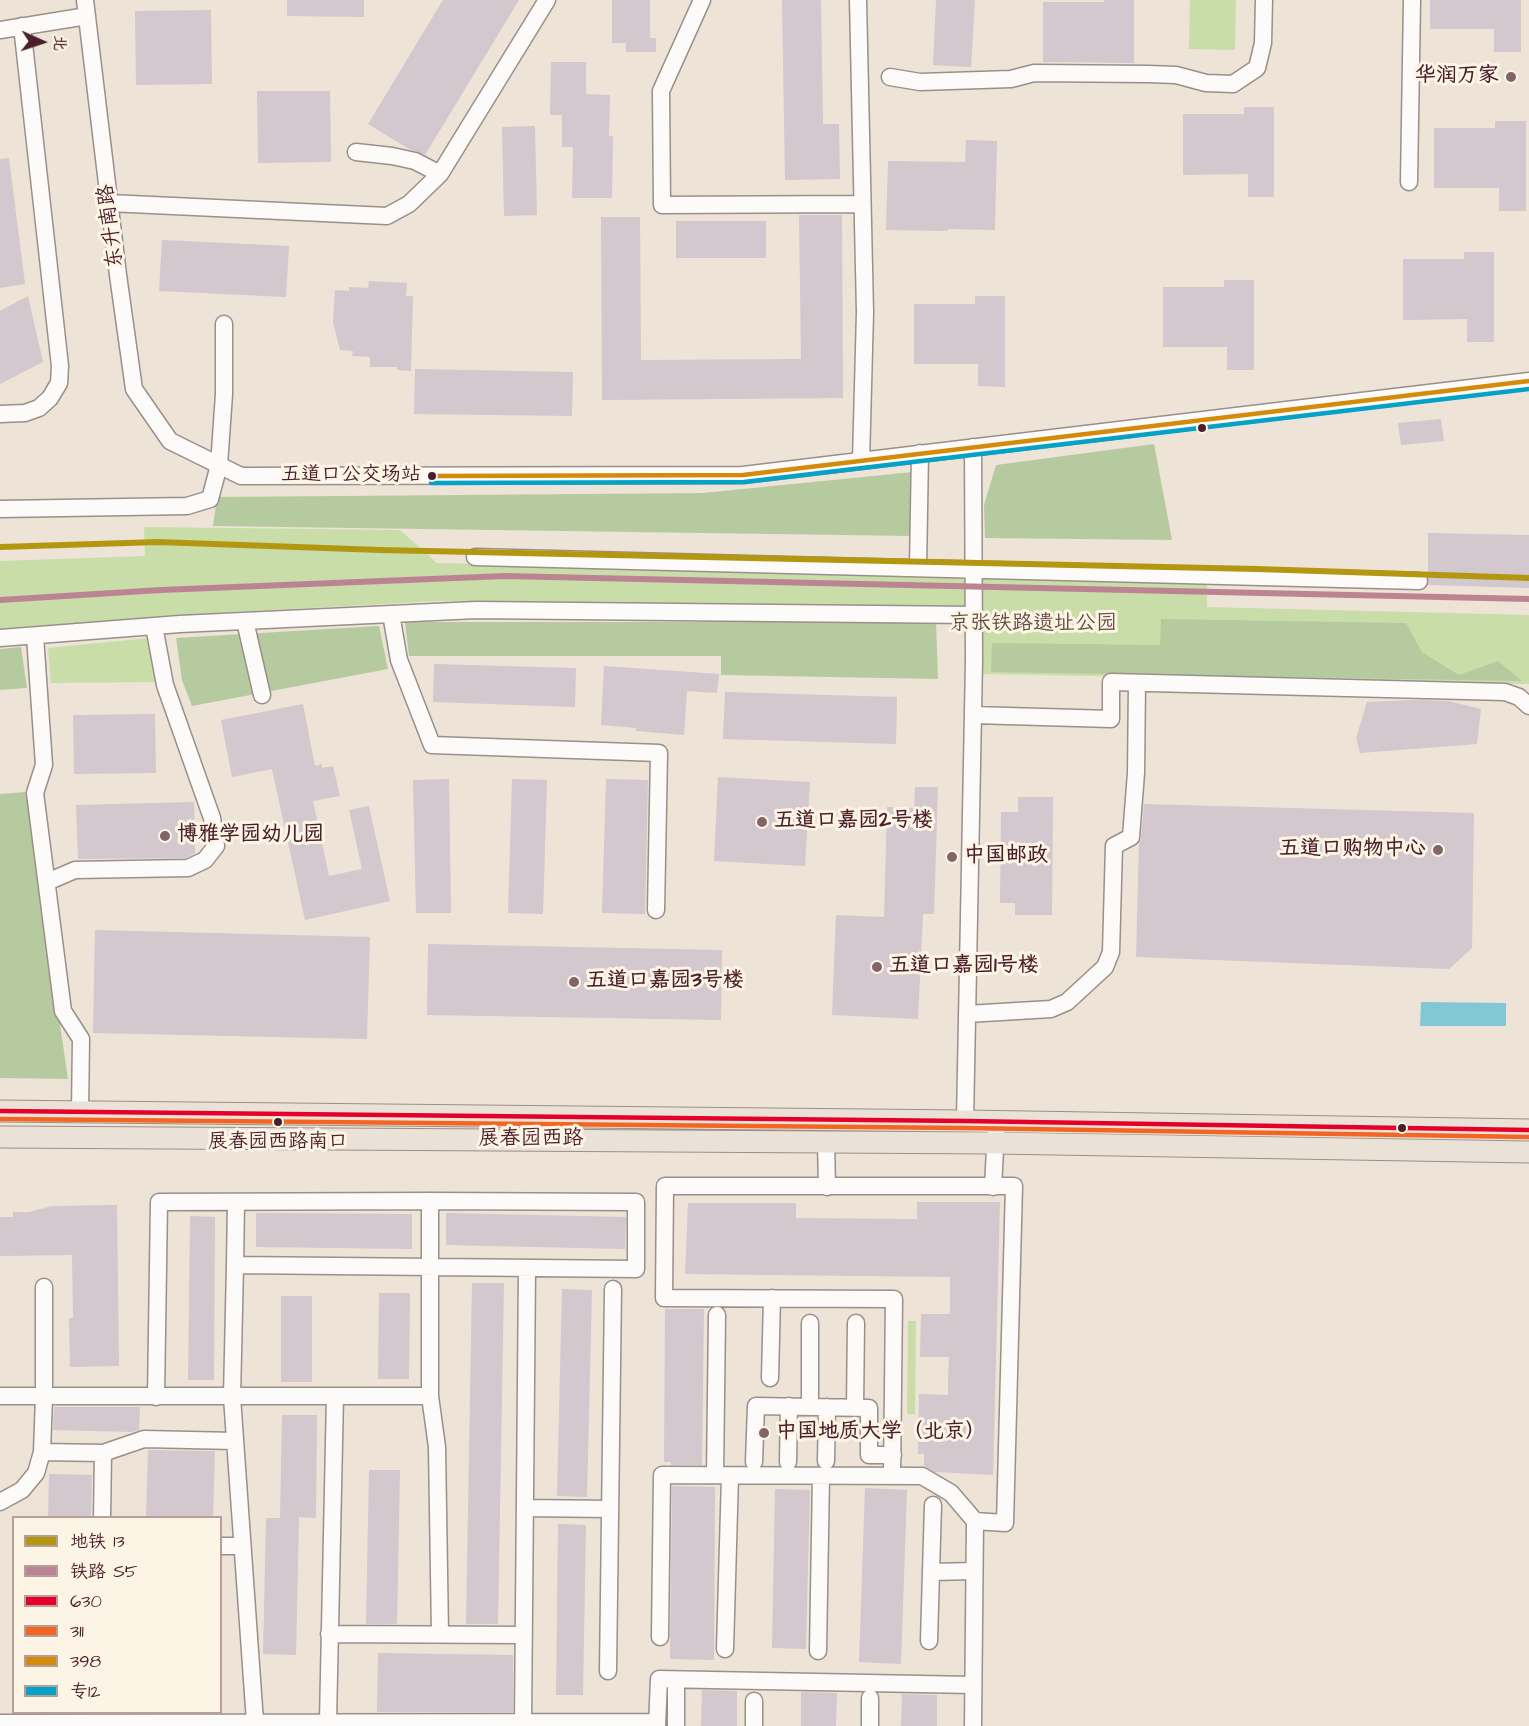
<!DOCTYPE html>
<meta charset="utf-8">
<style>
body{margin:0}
#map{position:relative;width:1529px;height:1726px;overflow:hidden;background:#ede3d6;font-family:"Architects Daughter","LXGW WenKai TC",sans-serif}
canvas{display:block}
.legend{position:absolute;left:12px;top:1516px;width:210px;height:198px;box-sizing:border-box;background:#fcf5e5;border:2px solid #b59f9b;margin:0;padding:8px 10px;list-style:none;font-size:18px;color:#4a1f2b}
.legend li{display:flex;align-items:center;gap:12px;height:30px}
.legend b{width:30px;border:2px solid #b59f9b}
.north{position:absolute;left:12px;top:12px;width:60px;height:60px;-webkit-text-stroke:4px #fcf5e5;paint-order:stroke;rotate:93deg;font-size:16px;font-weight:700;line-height:24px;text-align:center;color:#4a1f2b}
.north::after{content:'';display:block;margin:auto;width:21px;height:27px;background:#4a1f2b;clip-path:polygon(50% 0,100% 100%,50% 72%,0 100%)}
</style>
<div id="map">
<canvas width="1529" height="1726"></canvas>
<ul class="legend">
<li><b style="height:8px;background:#b39711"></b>地铁 13</li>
<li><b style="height:8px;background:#bc8493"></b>铁路 S5</li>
<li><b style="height:8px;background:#e4002b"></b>630</li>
<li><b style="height:8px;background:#f26522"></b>311</li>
<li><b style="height:8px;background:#d48b09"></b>398</li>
<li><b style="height:8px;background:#04a2c6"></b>专12</li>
</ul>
<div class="north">北</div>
</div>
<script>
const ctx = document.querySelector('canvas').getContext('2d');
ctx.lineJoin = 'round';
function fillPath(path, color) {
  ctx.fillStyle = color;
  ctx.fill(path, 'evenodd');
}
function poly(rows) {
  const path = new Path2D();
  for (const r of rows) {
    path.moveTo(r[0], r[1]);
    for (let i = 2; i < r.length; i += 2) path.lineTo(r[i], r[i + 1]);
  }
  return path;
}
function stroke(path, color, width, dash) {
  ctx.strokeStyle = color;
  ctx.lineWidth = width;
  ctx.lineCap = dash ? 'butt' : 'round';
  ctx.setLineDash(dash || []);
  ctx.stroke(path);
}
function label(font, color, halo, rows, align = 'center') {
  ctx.font = font + ' "Architects Daughter","LXGW WenKai TC",sans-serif';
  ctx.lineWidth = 6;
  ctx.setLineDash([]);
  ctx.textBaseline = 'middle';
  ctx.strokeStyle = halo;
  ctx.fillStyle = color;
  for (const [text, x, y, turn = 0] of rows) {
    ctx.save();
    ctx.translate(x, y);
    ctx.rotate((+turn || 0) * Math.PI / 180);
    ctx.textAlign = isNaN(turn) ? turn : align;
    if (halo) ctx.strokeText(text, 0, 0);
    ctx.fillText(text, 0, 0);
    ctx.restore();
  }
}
fillPath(poly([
 [1190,0,1236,0,1235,50,1189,49],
 [144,527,400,530,437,563,1207,580,1207,607,1529,615,1529,684,982,674,982,610,440,601,177,615,0,629,0,561,145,556],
 [148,638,158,682,51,683,48,648],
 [908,1321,916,1321,915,1414,907,1414]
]), '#c9dda9');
fillPath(poly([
 [1154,444,1172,540,985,538,984,505,996,465],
 [913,472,912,536,213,526,217,497,703,493],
 [1161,619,1406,623,1422,652,1459,675,1498,661,1522,681,991,672,992,643,1160,645],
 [405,622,936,622,938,679,721,675,721,656,409,656],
 [379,626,388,669,192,706,182,680,176,638],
 [21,647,27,688,0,690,0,649],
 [26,792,68,1079,0,1078,0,794]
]), '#b5cb9f');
fillPath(poly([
 [1421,1002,1506,1003,1506,1026,1420,1026]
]), '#83c6d4');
fillPath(poly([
 [287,0,364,0,364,17,287,16],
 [443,0,519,0,425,155,409,149,368,124],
 [612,0,650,0,650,38,656,38,656,52,626,52,626,43,612,43],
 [782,0,821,0,823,124,839,124,840,179,785,180],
 [936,0,975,0,971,67,933,65],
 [1104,0,1134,0,1134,63,1043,62,1043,2,1104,2],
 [1430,0,1521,0,1521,52,1494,52,1494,29,1430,29],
 [211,10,212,84,136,85,135,11],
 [551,62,586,62,586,94,610,95,609,136,613,136,612,198,572,198,573,147,562,147,562,115,550,115],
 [257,91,330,91,331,162,258,163],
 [1244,107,1274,107,1274,197,1248,197,1248,174,1183,175,1183,114,1244,114],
 [1495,121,1526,121,1526,211,1499,211,1499,188,1434,188,1434,128,1495,128],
 [535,126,537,215,504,216,502,127],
 [966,140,997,141,995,230,948,229,948,231,886,230,888,161,965,162],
 [9,158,25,284,0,288,0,159],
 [799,215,842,215,843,398,602,400,601,217,640,217,641,360,801,359],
 [676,221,766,221,766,258,676,258],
 [162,240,289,246,286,297,159,291],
 [1464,252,1494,252,1494,342,1467,342,1467,319,1403,320,1403,259,1464,259],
 [1224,280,1254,280,1254,370,1227,370,1227,347,1163,347,1163,287,1224,287],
 [369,281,407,283,406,296,413,296,411,371,397,370,397,367,370,367,370,357,352,356,353,351,340,350,333,322,335,290,349,291,349,287,368,288],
 [28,296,43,362,0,384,0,311],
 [975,296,1005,296,1005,387,978,386,978,364,914,364,914,304,975,304],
 [415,369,573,372,572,416,414,414],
 [1441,419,1444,441,1401,445,1398,423],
 [1428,533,1529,535,1529,588,1428,585],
 [434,664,576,668,575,707,433,702],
 [604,666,719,674,717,693,687,691,684,735,636,731,636,728,601,725],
 [725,692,897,697,896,744,723,739],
 [1411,700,1448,701,1481,709,1477,744,1360,753,1356,738,1367,702],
 [303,704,315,766,322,764,322,768,333,766,340,796,313,801,329,876,362,869,349,810,369,806,390,901,305,920,272,769,232,777,221,720],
 [155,714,156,773,74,774,73,715],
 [718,777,810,782,805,866,714,861],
 [449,779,451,913,416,913,413,780],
 [512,779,547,780,543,914,508,913],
 [606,779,648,780,645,914,602,913],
 [915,787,938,787,934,914,923,914,918,1019,832,1015,836,915,884,917,887,807,914,808],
 [1018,797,1053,797,1052,915,1015,915,1015,903,1000,903,1001,812,1018,812],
 [194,802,195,853,186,858,78,859,76,805],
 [1144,804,1474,813,1472,948,1449,969,1136,957,1139,843,1141,838],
 [95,930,370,937,367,1039,93,1033],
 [428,944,722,950,721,1020,427,1015],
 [917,1202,1000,1202,993,1475,935,1472,924,1466,924,1454,918,1454,919,1394,948,1395,948,1378,949,1357,920,1357,921,1314,950,1314,950,1277,685,1274,688,1203,796,1203,796,1218,917,1219],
 [117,1205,119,1366,70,1367,69,1318,73,1318,72,1255,0,1256,0,1217,13,1217,13,1212,29,1212,52,1206],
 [256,1213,412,1214,412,1249,256,1247],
 [446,1213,626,1217,625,1249,446,1245],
 [190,1216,215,1217,214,1380,188,1380],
 [472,1283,504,1283,498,1624,466,1624],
 [562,1289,592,1290,587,1497,557,1496],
 [379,1293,410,1293,409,1379,378,1379],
 [281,1296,312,1296,312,1382,281,1382],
 [665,1309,704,1309,702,1465,671,1465,671,1462,664,1462],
 [54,1407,140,1407,139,1430,132,1432,53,1430],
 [282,1415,317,1415,316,1518,299,1517,296,1655,263,1654,266,1518,280,1518],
 [148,1450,215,1451,213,1518,146,1518],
 [369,1470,400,1470,397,1624,366,1624],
 [49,1474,92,1475,91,1518,48,1518],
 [672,1486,715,1487,714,1660,670,1659],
 [865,1488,907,1490,901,1664,859,1662],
 [775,1489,810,1490,806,1649,772,1648],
 [558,1524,586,1525,583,1695,556,1695],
 [378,1653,513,1655,513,1712,377,1712],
 [702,1690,737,1691,737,1726,701,1726],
 [801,1692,837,1693,836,1726,801,1726],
 [902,1694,937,1695,937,1726,901,1726]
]), '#d2c8cd');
const minor = poly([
 [85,0,118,275,134,389,170,441,241,476,743,475,1529,381],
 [702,0,661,91,662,205,862,204],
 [858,0,865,312,861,461],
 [0,30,87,16],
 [890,77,920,82,1011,79,1034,73,1148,74,1176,75,1206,83,1233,84,1257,68,1263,43,1264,0],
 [356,152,392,156,415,161,440,174],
 [1409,182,1412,0],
 [109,203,387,216,409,204,440,174,547,0],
 [0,414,25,413,39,408,50,398,59,383,60,366,22,26],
 [0,509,187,506,210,499,219,465,224,394,224,324],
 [475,557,1419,581],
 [918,568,920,453],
 [391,614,399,660,432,745,659,753,656,910],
 [245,621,262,695],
 [35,636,44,765,35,793,63,1011,81,1039,80,1111],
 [0,638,180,624,476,610,973,615],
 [973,715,1111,719,1111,682,1505,692,1519,697,1529,706],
 [47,882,75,870,188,868,205,860,216,846,212,818,165,685,154,626],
 [967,1014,1051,1009,1067,1002,1105,967,1111,952,1114,846,1131,837,1136,773,1137,683],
 [965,1121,974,661,973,447],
 [826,1142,827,1187],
 [993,1187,996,1131],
 [235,1265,236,1202],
 [770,1378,772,1298],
 [0,1396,430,1396,430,1201],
 [430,1396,437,1447,440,1634],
 [156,1397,159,1202,430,1201,636,1202,636,1269,235,1265,232,1397,255,1722],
 [810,1406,810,1323],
 [855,1407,856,1323],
 [42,1452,103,1453,144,1439,235,1441],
 [826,1461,827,1407],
 [754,1462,756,1406,869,1408,869,1455,893,1455],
 [788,1462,789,1406],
 [715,1475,717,1315],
 [892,1476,894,1299,664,1298,665,1186,1014,1186,1005,1523,975,1521],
 [0,1502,22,1490,36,1473,42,1452,44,1397,44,1287],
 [933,1505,931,1572,974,1571],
 [525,1508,610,1509],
 [102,1518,103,1453],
 [220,1546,242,1546],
 [329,1634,524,1635],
 [660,1637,662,1475,922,1476,951,1493,975,1521,973,1726],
 [929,1641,931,1572],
 [725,1649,730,1476],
 [818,1651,821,1476],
 [608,1671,613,1289],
 [523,1722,527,1268],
 [0,1723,657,1722],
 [331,1726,328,1721,335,1396],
 [657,1726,659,1679,972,1685],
 [676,1726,676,1689],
 [754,1726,754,1701],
 [870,1726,870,1698]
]);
const major = poly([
 [0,1111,965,1121,1529,1130],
 [0,1137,995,1143,1529,1152]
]);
stroke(minor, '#9a8f8a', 19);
stroke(major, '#9a8f8a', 23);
stroke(minor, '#fcfbf9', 16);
stroke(major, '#ebe2d7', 21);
stroke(poly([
 [0,1111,965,1121,1529,1130]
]), '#e4002b', 4.5);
stroke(poly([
 [0,1119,965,1128,1529,1137]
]), '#f26522', 4.5);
stroke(poly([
 [431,476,743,475,1529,381]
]), '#d48b09', 4.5);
stroke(poly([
 [431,483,744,482,1529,389]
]), '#04a2c6', 4.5);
stroke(poly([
 [0,600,161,590,505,576,1529,599]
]), '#bc8493', 6);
stroke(poly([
 [0,547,158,542,380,550,1257,569,1529,578]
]), '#b39711', 6);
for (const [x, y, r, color] of [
 [1511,77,6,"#836467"],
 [1202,428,5,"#4a1f2b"],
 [432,476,5,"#4a1f2b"],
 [762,822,6,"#836467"],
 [165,836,6,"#836467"],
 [1438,850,6,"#836467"],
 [952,857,6,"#836467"],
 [877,967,6,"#836467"],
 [574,982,6,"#836467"],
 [278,1122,5,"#4a1f2b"],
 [1402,1128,5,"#4a1f2b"],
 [764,1433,6,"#836467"]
]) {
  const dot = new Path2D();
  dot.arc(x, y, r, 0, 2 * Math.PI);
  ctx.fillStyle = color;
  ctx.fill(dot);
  stroke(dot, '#fcf5e5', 2);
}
label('20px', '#4a1f2b', '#fcf5e5', [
 ["五道口公交场站",421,476],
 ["展春园西路南口",278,1143,"center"]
], 'right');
label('bold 21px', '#4a1f2b', '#fcf5e5', [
 ["华润万家",1499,77,"right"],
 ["五道口嘉园2号楼",774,822],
 ["博雅学园幼儿园",177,836],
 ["五道口购物中心",1426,850,"right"],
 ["中国邮政",964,857],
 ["五道口嘉园1号楼",889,967],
 ["五道口嘉园3号楼",586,982],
 ["中国地质大学（北京）",776,1433]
], 'left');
label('21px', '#4a1f2b', '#fcf5e5', [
 ["东升南路",112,226,-97],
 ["展春园西路",531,1140]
]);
label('21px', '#624d42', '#fcf5e5', [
 ["京张铁路遗址公园",1033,625]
]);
</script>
